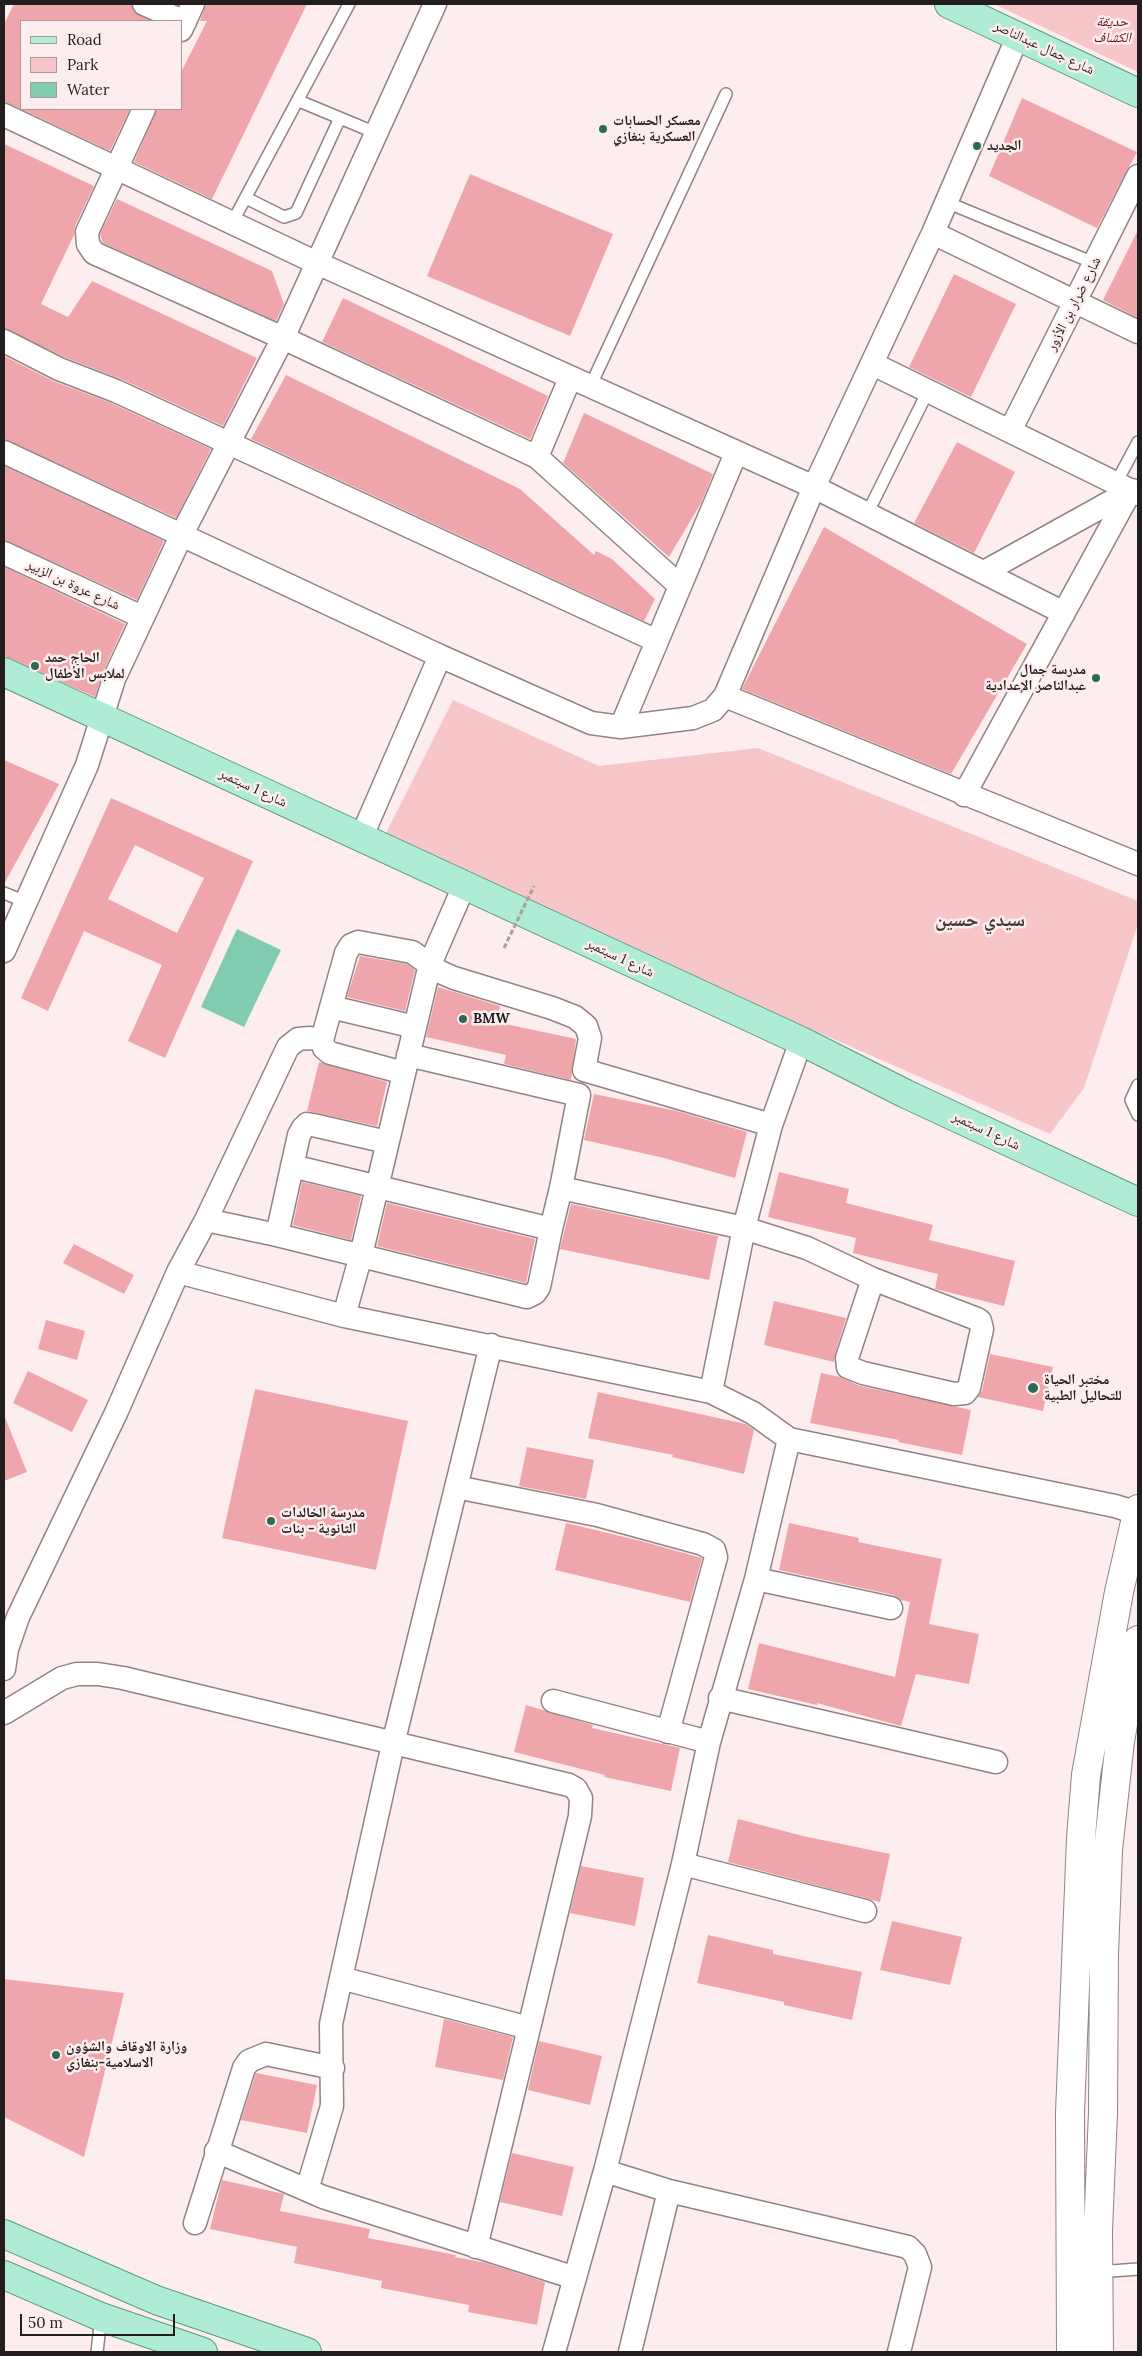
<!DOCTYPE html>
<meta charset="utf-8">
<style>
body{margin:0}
#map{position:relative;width:1142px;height:2356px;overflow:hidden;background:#feedee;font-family:Lora,serif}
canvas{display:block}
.frame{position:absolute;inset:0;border:5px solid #231d1d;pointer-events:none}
.legend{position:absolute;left:20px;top:20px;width:162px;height:90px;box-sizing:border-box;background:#feedee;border:1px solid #a69a9a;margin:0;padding:6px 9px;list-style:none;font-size:15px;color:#231d1d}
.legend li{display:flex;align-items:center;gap:10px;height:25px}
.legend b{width:25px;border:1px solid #a69a9a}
.scale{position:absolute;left:20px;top:2314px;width:155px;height:22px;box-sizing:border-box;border:2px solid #231d1d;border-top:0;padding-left:6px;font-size:15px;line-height:18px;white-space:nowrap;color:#231d1d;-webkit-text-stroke:4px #feedee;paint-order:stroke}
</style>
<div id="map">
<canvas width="1142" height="2356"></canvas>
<div class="frame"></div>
<ul class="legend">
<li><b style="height:6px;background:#aeecd5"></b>Road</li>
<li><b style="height:14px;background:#f7c6c9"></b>Park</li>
<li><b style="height:14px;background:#81ccb0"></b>Water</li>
</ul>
<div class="scale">50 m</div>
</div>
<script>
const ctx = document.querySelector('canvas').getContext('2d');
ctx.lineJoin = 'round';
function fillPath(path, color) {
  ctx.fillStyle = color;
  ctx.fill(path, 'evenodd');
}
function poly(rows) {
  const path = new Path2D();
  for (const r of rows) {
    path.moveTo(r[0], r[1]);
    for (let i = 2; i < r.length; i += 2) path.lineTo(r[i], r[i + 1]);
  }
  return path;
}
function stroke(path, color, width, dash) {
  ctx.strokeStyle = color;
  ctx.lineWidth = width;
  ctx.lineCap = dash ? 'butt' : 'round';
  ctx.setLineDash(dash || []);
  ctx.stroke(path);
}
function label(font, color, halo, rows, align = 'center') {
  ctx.font = font + ' Lora,"Noto Naskh Arabic",serif';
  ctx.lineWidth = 5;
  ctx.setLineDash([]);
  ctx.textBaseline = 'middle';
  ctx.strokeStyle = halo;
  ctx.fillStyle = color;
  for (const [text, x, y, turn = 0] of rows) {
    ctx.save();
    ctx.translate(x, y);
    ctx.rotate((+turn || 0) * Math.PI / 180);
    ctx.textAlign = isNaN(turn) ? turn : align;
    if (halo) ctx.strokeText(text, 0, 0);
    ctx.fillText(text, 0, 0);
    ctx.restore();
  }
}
fillPath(poly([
 [994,4,1138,4,1138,72],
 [453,700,599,766,758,748,1138,901,1138,924,1084,1088,1050,1134,382,841]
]), '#f7c6c9');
fillPath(poly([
 [237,929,281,950,244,1027,201,1007]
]), '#81ccb0');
fillPath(poly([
 [14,4,131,4,134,12,151,21,21,21,21,109,4,102,4,24],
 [206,4,307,4,212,199,134,162,157,109,181,109,181,72,207,21,200,21],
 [1022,98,1137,152,1097,228,989,176],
 [21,109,130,109,110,151],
 [4,144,94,186,75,226,74,235,41,304,68,317,92,281,257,358,223,426,121,379,64,357,4,328],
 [470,174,613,234,570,336,427,276],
 [117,199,272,271,284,304,276,321,103,243,100,234],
 [1138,230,1138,318,1103,300],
 [954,274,1016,304,971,397,909,367],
 [343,298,548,396,530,439,322,342],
 [4,356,53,381,111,403,211,449,176,518,4,439],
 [286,375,520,489,594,555,596,551,612,559,655,599,644,621,251,439],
 [584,413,713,474,701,503,669,557,563,463],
 [957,442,1015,472,974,553,914,523],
 [4,466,164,541,137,600,4,540],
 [824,527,1027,644,951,774,742,689],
 [4,567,125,624,102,674,95,697,4,656],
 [4,760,59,784,4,884],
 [111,798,253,861,165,1058,128,1041,162,965,84,931,48,1011,21,998],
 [135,845,204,878,177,933,108,899],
 [360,956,407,964,415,970,405,1011,347,997],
 [438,987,500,1006,496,1022,576,1039,571,1080,504,1064,506,1055,426,1037],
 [319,1062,387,1082,377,1126,307,1111],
 [594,1094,677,1111,747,1132,735,1178,664,1158,584,1140],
 [779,1172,849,1189,846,1203,933,1225,929,1240,1015,1261,1004,1306,935,1289,938,1274,853,1253,856,1238,768,1217],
 [302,1182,361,1196,351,1240,293,1225],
 [387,1203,535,1239,526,1283,377,1246],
 [571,1204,718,1236,709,1280,560,1249],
 [74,1244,134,1275,124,1294,63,1263],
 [774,1301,846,1318,835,1354,834,1362,764,1345],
 [46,1320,85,1331,77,1360,38,1349],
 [990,1354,1053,1367,1043,1411,978,1397,982,1391],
 [28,1371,88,1400,72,1432,13,1403],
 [821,1373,840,1377,860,1386,971,1410,962,1455,898,1442,899,1440,810,1423],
 [255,1389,408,1421,376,1570,222,1538],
 [598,1392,746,1424,754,1430,744,1474,672,1457,673,1455,588,1438],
 [4,1415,27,1472,4,1481],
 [527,1447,594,1460,586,1499,519,1486],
 [566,1523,641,1541,702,1558,690,1602,555,1570],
 [789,1523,859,1538,858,1542,942,1559,929,1624,979,1634,969,1684,916,1674,901,1726,817,1703,817,1705,748,1689,759,1643,895,1677,910,1602,901,1600,894,1595,779,1570],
 [526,1705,593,1725,592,1728,680,1748,671,1791,604,1777,605,1775,514,1752],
 [738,1819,803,1836,890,1854,880,1902,728,1862],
 [581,1866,644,1878,635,1926,570,1913],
 [892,1921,962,1937,950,1985,880,1970],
 [708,1935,773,1950,773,1954,862,1972,852,2020,784,2005,784,2002,697,1983],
 [4,1979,124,1993,84,2157,4,2117],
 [444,2019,513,2037,503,2080,435,2067],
 [539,2041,602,2056,590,2105,528,2090],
 [256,2073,317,2085,307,2133,241,2120],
 [512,2153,574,2167,562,2216,500,2202],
 [222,2180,284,2194,280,2211,370,2229,368,2238,456,2255,455,2257,486,2263,545,2282,537,2325,468,2312,469,2305,381,2288,382,2281,294,2263,297,2247,210,2229]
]), '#eea6aa');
const service = poly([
 [299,101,376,133],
 [246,198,284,217,296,213,340,118],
 [946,202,1094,263],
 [232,223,349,4],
 [590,387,726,94],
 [1116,483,1138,442],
 [867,514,928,391],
 [4,893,26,902],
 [1138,1085,1131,1100,1138,1115],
 [1098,2272,1138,2269],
 [97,2352,101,2317]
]);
const minor = poly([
 [144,4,185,22],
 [181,30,193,4],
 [144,109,87,232,88,244,94,253,283,338,537,457,680,586],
 [4,115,317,263,814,487,1064,613],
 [933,233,1138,332],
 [4,341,59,369,116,391,657,641],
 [873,364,1138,494],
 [1010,431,1138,176],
 [4,452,440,656],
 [537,457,570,378],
 [4,553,142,617],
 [984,572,1132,490],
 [725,696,814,487,933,233,1018,36],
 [621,727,736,453],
 [964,795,1131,490],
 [361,838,440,656,591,723,621,727,693,718,713,710,725,696,1138,864],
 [464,886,430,964,361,1255,344,1316,711,1392,753,1413,789,1439,756,1579,709,1742,683,1864,605,2171,554,2352],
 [4,951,87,765,114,679,182,534,283,338,435,4],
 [331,1007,415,1027],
 [404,1073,330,1053,324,1048,322,1040,346,953,351,945,358,942,412,952,440,972,454,978,552,1008,575,1017,586,1026,590,1038,584,1070,771,1125],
 [292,1166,551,1229,561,1188,579,1095,408,1055],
 [561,1188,744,1228,807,1248,873,1279,977,1319,980,1321,982,1329,969,1388,965,1393,954,1394,863,1373,848,1367,847,1358,873,1279],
 [206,1220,277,1235,527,1297,535,1293,539,1287,551,1229],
 [277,1235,299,1135,303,1128,307,1124,313,1125,387,1142],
 [178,1272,344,1316],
 [491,1345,393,1744,341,1978,331,2024,332,2106,307,2190,323,2197,575,2278],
 [711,1392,744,1228,771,1125,801,1041],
 [789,1439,1115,1506,1137,1513],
 [456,1487,597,1515,703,1544,714,1550,716,1557,668,1732],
 [756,1579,891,1608],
 [4,1669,7,1649,18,1617,116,1413,178,1272,206,1220,288,1047,298,1039,310,1038,322,1040],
 [720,1698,996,1762],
 [553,1701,709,1742],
 [4,1713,62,1678,77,1674,98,1674,123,1678,569,1785,576,1789,581,1798,580,1816,529,2028],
 [683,1864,865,1911],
 [341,1978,529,2028,476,2247],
 [216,2151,307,2190],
 [605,2171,669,2191,908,2247,915,2254,920,2267,899,2352],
 [195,2223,244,2068,249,2061,266,2054,333,2068],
 [630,2352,669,2191]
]);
const secondary = poly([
 [1071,2352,1070,2113,1081,1838,1086,1775,1119,1592,1138,1509],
 [1099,2352,1098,2230,1103,2113,1104,1954,1108,1850,1120,1741,1138,1640]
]);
const primary = poly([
 [949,4,1138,93],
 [4,672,801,1041,906,1094,1138,1202],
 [4,2234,156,2300,307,2352],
 [4,2275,101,2317,203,2352]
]);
stroke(service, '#928384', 14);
stroke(minor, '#928384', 25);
stroke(secondary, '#928384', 30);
stroke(primary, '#5a9b82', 30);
stroke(service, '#fff', 11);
stroke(minor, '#fff', 22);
stroke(secondary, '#fff', 28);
stroke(primary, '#aeecd5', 28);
stroke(poly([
 [504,948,534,886]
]), '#ac9fa0', 3, [5, 2.5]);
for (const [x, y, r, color] of [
 [603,129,5,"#2c6954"],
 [977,146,5,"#2c6954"],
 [35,666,5,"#2c6954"],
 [1096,678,5,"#2c6954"],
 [463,1019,5,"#2c6954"],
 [1033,1388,6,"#2c6954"],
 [271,1521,5,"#2c6954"],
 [56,2055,5,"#2c6954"]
]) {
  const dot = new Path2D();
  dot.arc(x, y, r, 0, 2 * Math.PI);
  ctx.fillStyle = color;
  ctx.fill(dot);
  stroke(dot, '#feedee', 2);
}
label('italic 14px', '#600b1e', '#feedee', [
 ["حديقة",1112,22],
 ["الكشاف",1112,38]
]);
label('14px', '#231d1d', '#feedee', [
 ["شارع جمال عبدالناصر",1044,48,25],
 ["شارع ضرار بن الأزور",1074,304,-63],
 ["شارع عروة بن الزبير",73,585,25],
 ["شارع 1 سبتمبر",253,788,25],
 ["شارع 1 سبتمبر",620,958,25],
 ["شارع 1 سبتمبر",986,1131,25]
]);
label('bold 14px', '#231d1d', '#feedee', [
 ["معسكر الحسابات",613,121],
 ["العسكرية بنغازي",613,137],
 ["الجديد",987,146],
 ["الحاج حمد",45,658],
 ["لملابس الأطفال",45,674],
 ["مدرسة جمال",1086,670,"right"],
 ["عبدالناصر الإعدادية",1086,686,"right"],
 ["BMW",473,1019],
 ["مختبر الحياة",1044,1380],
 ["للتحاليل الطبية",1044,1396],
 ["مدرسة الخالدات",281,1513],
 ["الثانوية - بنات",281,1529],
 ["وزارة الاوقاف والشؤون",66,2047],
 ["الاسلامية-بنغازي",66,2063]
], 'left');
label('bold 19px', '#433737', '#feedee', [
 ["سيدي حسين",980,921]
]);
</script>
